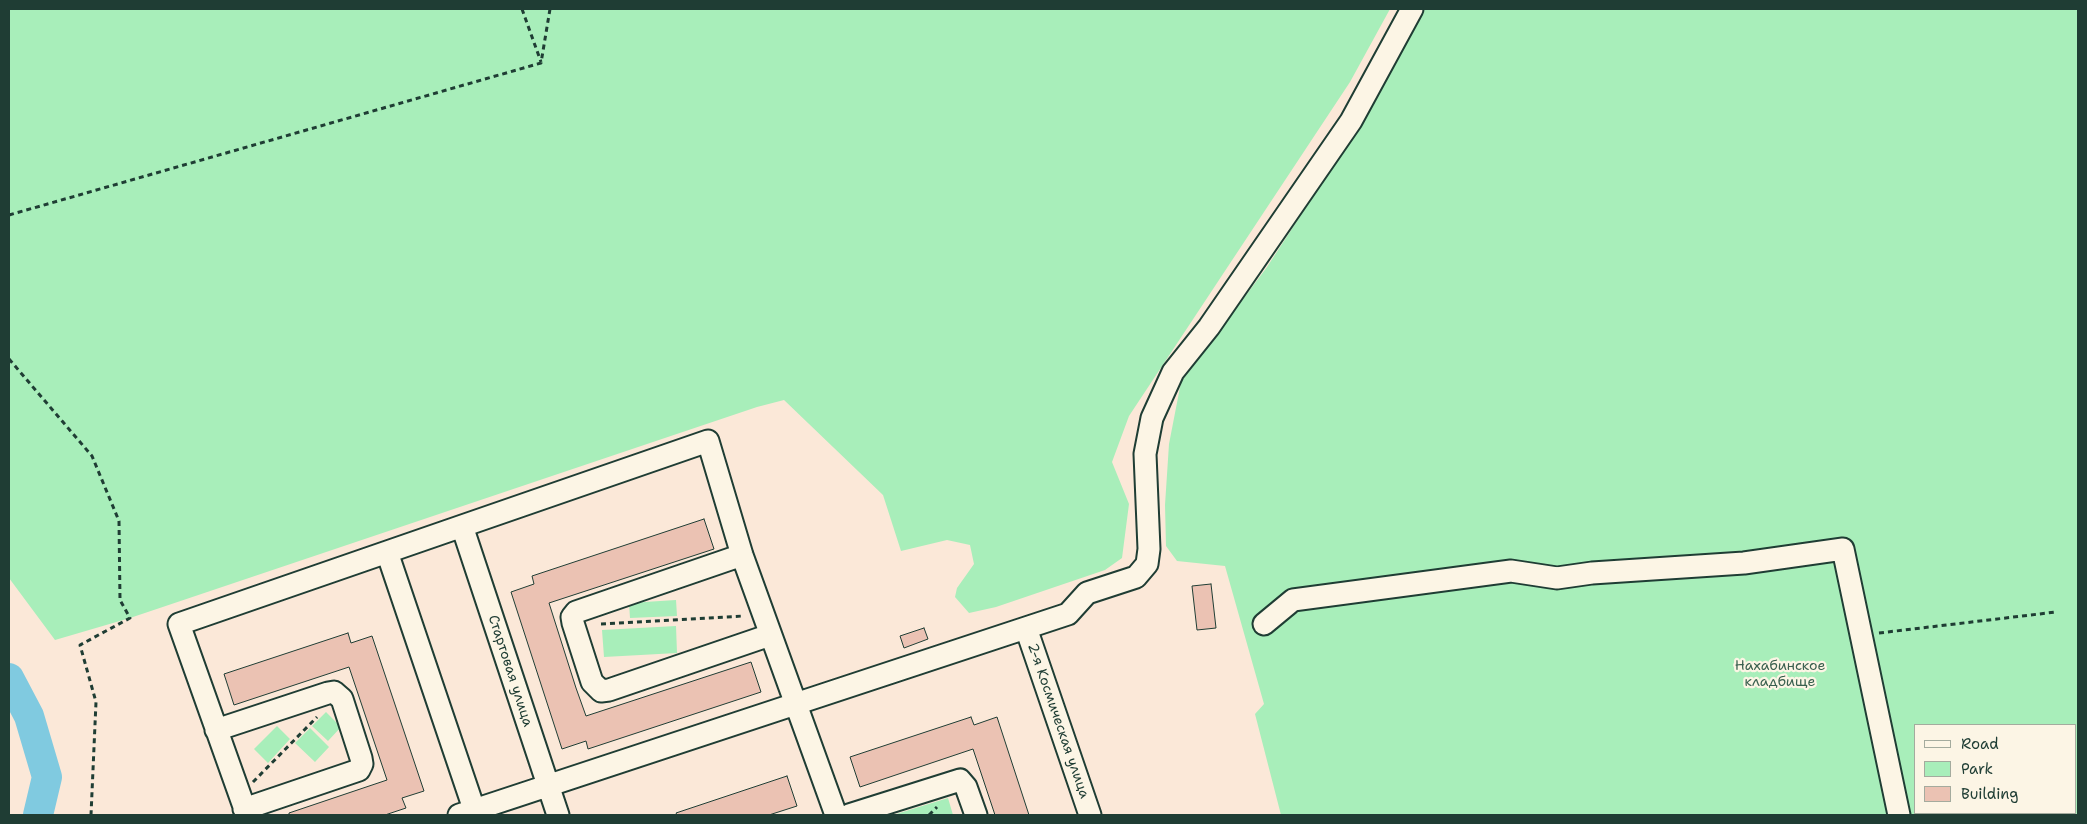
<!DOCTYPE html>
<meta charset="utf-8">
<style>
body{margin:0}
#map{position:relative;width:2087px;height:824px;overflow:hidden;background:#fbe8d8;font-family:"Shantell Sans",sans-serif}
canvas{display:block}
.frame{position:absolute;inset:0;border:10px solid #1f3d34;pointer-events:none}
.legend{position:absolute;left:1914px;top:724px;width:162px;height:90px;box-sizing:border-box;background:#fcf5e5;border:1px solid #a4ab9e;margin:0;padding:6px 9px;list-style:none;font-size:15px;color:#1f3d34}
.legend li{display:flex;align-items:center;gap:10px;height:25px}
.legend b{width:25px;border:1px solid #a4ab9e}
</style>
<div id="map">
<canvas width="2087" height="824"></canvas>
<div class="frame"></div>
<ul class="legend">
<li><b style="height:6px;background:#fcf5e5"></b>Road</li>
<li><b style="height:14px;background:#a8eeba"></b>Park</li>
<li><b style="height:14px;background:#ebc2b3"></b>Building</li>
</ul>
</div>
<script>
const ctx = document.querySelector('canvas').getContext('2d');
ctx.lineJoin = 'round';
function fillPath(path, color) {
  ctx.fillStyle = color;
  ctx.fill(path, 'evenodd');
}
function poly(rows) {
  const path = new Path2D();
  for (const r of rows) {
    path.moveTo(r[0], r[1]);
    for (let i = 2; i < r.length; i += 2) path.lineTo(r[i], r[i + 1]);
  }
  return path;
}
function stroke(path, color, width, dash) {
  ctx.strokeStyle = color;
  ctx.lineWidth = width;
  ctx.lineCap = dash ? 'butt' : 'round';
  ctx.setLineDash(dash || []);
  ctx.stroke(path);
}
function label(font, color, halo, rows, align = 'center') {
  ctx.font = font + ' "Shantell Sans",sans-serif';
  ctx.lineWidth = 4.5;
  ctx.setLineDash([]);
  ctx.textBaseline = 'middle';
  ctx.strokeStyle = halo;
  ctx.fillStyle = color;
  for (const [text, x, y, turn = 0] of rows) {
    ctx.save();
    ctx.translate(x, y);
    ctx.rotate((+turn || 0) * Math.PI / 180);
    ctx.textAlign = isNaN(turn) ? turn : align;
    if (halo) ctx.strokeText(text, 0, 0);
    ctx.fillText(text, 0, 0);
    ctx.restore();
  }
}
fillPath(poly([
 [9,9,1390,9,1350,82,1129,416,1112,462,1129,504,1122,558,1105,570,996,607,969,613,955,597,957,588,974,564,970,545,947,540,901,551,883,495,784,400,757,407,130,618,55,640,9,578],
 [1422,9,2078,9,2078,815,1281,815,1255,714,1264,704,1225,566,1177,561,1166,546,1165,505,1169,444,1181,382,1267,267,1362,121],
 [1916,725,2076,725,2076,813,1916,813],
 [676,600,677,616,630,618,629,603],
 [676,626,677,653,604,657,602,630],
 [326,712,341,727,328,741,312,726],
 [277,726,290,739,268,763,254,749],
 [310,728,329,747,315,762,295,743],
 [948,798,953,815,893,815]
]), '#a8eeba');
stroke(poly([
 [9,678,29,716,47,777,38,815]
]), '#80cae0', 30);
const building = poly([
 [704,519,714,549,549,603,576,688,586,716,751,662,761,692,588,749,586,741,562,749,511,592,534,584,532,576,704,519],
 [1211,584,1216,628,1197,630,1192,586,1211,584],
 [924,628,928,639,904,648,900,636,924,628],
 [348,633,351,643,372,636,424,791,402,798,406,808,385,815,289,815,289,813,387,780,349,667,234,705,224,674,348,633],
 [971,717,974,725,997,717,1029,815,995,815,973,749,860,787,850,757,971,717],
 [787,776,797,806,769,815,677,815,676,813,787,776]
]);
fillPath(building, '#ebc2b3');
stroke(building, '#1f3d34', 1);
const minor = poly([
 [462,526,558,815],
 [387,552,476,815],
 [742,555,576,612,572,617,573,623,592,682,601,691,609,690,770,635],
 [1264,624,1293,600,1511,571,1557,578,1592,573,1744,563,1843,549,1899,815],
 [1026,628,1090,815],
 [216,730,328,693,334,692,342,699,361,758,362,764,359,770,244,809],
 [247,815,179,624,708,441,742,555,836,815],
 [459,815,1068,614,1087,593,1136,577,1147,564,1149,549,1145,454,1152,418,1173,372,1209,327,1351,121,1412,9],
 [849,815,960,780,966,787,976,815]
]);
stroke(minor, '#1f3d34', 25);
stroke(poly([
 [522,9,541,62],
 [9,215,541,63,550,9],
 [9,359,92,456,119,521,120,600,130,618,80,645,96,702,91,815],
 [601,624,743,616],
 [1879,633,2056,612],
 [253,782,317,717],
 [929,815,937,807]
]), '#1f3d34', 3, [5, 4]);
stroke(minor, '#fcf5e5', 21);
label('14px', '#3a604f', '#fcf5e5', [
 ["Нахабинское",1780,666],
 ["кладбище",1780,682]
]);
label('14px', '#1f3d34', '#fcf5e5', [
 ["Стартовая улица",510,671,72],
 ["2-я Космическая улица",1058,721,71]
]);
</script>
